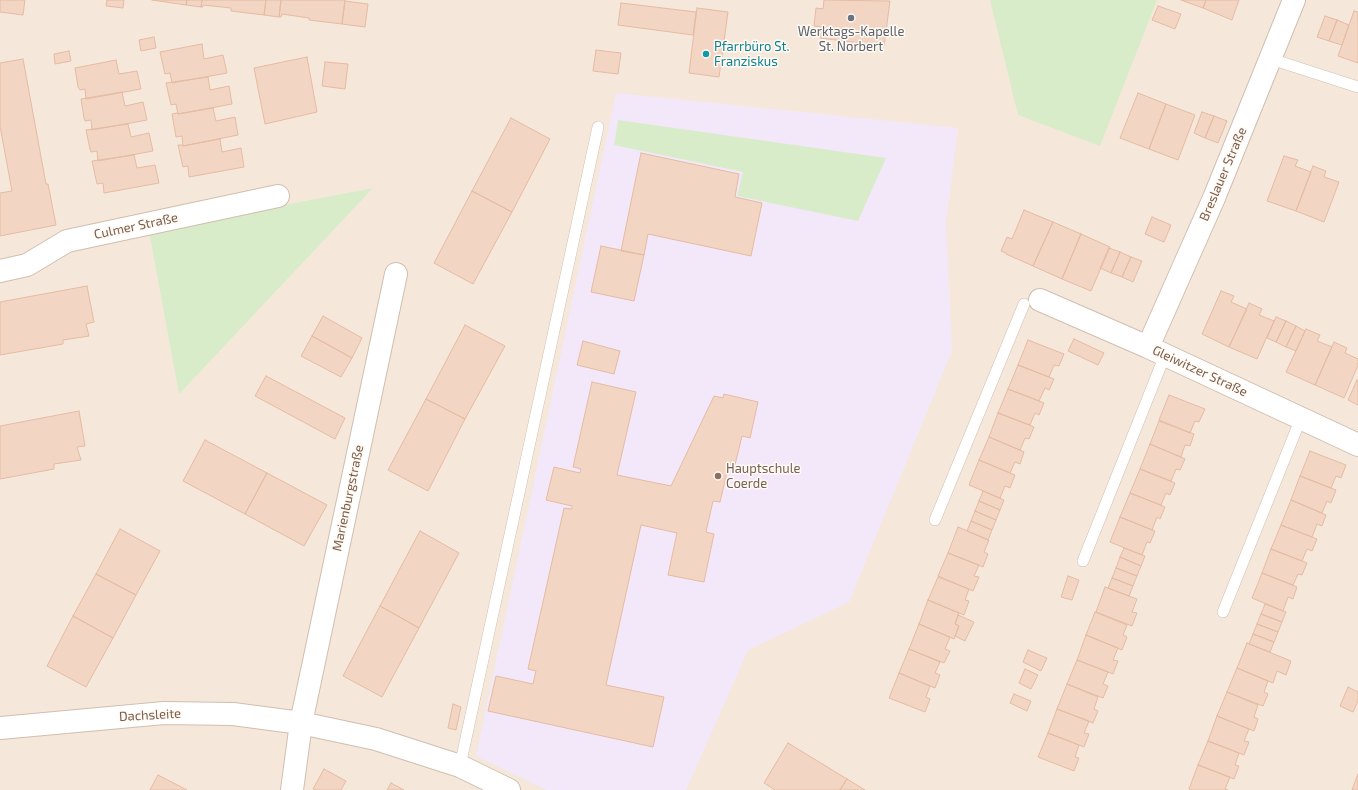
<!DOCTYPE html>
<meta charset="utf-8">
<style>
body{margin:0}
canvas{display:block;background:#fdf6ec}
</style>
<canvas width="1358" height="790"></canvas>
<script>
const ctx = document.querySelector('canvas').getContext('2d');
ctx.lineJoin = 'round';
function fillPath(path, color) {
  ctx.fillStyle = color;
  ctx.fill(path, 'evenodd');
}
function poly(rows) {
  const path = new Path2D();
  for (const r of rows) {
    path.moveTo(r[0], r[1]);
    for (let i = 2; i < r.length; i += 2) path.lineTo(r[i], r[i + 1]);
  }
  return path;
}
function stroke(path, color, width, dash) {
  ctx.strokeStyle = color;
  ctx.lineWidth = width;
  ctx.lineCap = dash ? 'butt' : 'round';
  ctx.setLineDash(dash || []);
  ctx.stroke(path);
}
function label(font, color, halo, rows, align = 'center') {
  ctx.font = font + ' "Exo 2",sans-serif';
  ctx.lineWidth = 3;
  ctx.setLineDash([]);
  ctx.textBaseline = 'middle';
  ctx.strokeStyle = halo;
  ctx.fillStyle = color;
  for (const [text, x, y, turn = 0] of rows) {
    ctx.save();
    ctx.translate(x, y);
    ctx.rotate((+turn || 0) * Math.PI / 180);
    ctx.textAlign = isNaN(turn) ? turn : align;
    if (halo) ctx.strokeText(text, 0, 0);
    ctx.fillText(text, 0, 0);
    ctx.restore();
  }
}
fillPath(poly([
 [0,0,1358,0,1358,790,0,790]
]), '#f5e8da');
fillPath(poly([
 [616,93,958,128,946,222,952,351,849,602,748,650,686,790,547,790,476,756]
]), '#f3e8fa');
fillPath(poly([
 [990,0,1157,0,1100,146,1018,115],
 [618,120,886,158,858,221,737,196,743,172,614,145],
 [373,188,179,394,149,231]
]), '#d8ecc9');
const building = poly([
 [0,0,25,0,23,15,0,12,0,0],
 [107,0,124,0,123,8,106,6,107,0],
 [152,0,187,0,186,5,152,0],
 [187,0,202,0,201,7,186,5,187,0],
 [202,0,266,0,264,15,231,11,231,8,203,5,203,7,201,7,202,0],
 [266,0,281,0,279,17,264,15,266,0],
 [281,0,345,0,342,24,309,20,309,18,282,14,281,17,279,17,281,0],
 [824,0,890,1,884,46,820,38,822,27,814,26,816,8,823,9,824,0],
 [1181,0,1206,0,1203,8,1181,0],
 [1206,0,1239,0,1232,20,1203,8,1206,0],
 [345,1,368,4,365,27,342,24,345,1],
 [621,3,696,12,693,35,618,25,621,3],
 [1158,6,1181,14,1175,29,1152,20,1158,6],
 [697,8,728,12,719,77,689,73,697,8],
 [1354,11,1358,12,1358,63,1338,56,1354,11],
 [1325,16,1337,20,1329,41,1317,37,1325,16],
 [1337,20,1349,25,1342,45,1329,41,1337,20],
 [154,37,156,48,141,51,139,40,154,37],
 [202,44,204,59,223,55,227,73,172,83,170,73,165,74,160,52,202,44],
 [596,50,621,53,618,74,593,71,596,50],
 [69,51,71,61,55,64,54,54,69,51],
 [307,57,317,112,265,124,254,68,307,57],
 [23,59,46,184,48,184,56,225,0,236,0,193,12,191,0,126,0,63,23,59],
 [116,60,119,74,137,71,141,89,86,99,85,89,80,90,78,87,75,68,116,60],
 [325,62,348,64,345,89,322,86,325,62],
 [208,77,210,90,229,86,232,104,178,114,176,104,171,105,166,83,208,77],
 [122,92,125,106,143,102,147,120,92,130,91,120,85,121,84,118,81,99,122,92],
 [1138,93,1166,104,1149,149,1120,138,1138,93],
 [1166,104,1195,115,1178,160,1149,149,1166,104],
 [213,108,216,121,235,117,238,135,183,146,182,136,176,137,172,114,177,113,178,114,213,108],
 [1202,112,1214,116,1205,138,1194,133,1202,112],
 [1214,116,1227,121,1218,143,1205,138,1214,116],
 [511,118,550,139,512,212,472,191,511,118],
 [128,124,131,137,149,133,153,151,98,161,97,151,91,152,90,149,86,130,128,124],
 [220,139,222,152,241,148,244,167,189,177,188,166,183,167,178,145,183,145,183,146,220,139],
 [641,153,739,174,735,197,762,203,751,256,648,234,644,255,621,251,641,153],
 [134,155,137,168,155,165,159,183,104,193,103,183,97,184,92,161,134,155],
 [1284,156,1298,160,1295,166,1311,172,1296,211,1267,201,1284,156],
 [1313,166,1326,171,1324,177,1339,182,1324,222,1296,211,1313,166],
 [472,191,512,212,473,284,434,263,472,191],
 [1024,210,1053,222,1033,266,1006,254,1006,253,1001,251,1007,237,1012,239,1024,210],
 [1152,217,1171,225,1164,242,1145,234,1152,217],
 [1053,222,1081,234,1062,279,1033,266,1053,222],
 [1081,234,1110,247,1091,291,1062,279,1081,234],
 [601,246,644,255,634,301,591,292,601,246],
 [1109,248,1120,252,1111,273,1100,268,1109,248],
 [1120,252,1131,257,1122,277,1111,273,1120,252],
 [1131,257,1142,261,1133,282,1122,277,1131,257],
 [87,286,94,322,86,324,89,336,63,340,63,344,0,355,0,302,87,286],
 [1221,291,1234,296,1231,302,1247,309,1229,347,1202,334,1221,291],
 [1249,303,1262,309,1259,315,1274,321,1257,359,1229,347,1249,303],
 [323,316,362,338,352,358,312,336,323,316],
 [1276,317,1286,321,1276,342,1267,338,1276,317],
 [1286,321,1296,326,1286,347,1276,342,1286,321],
 [465,325,505,346,465,419,426,399,465,325],
 [1296,326,1305,331,1296,351,1286,347,1296,326],
 [1306,329,1320,335,1317,341,1332,347,1315,385,1286,372,1306,329],
 [312,336,352,358,341,377,301,356,312,336],
 [1074,339,1104,353,1098,365,1068,351,1074,339],
 [1028,340,1064,354,1059,366,1054,365,1049,377,1018,365,1028,340],
 [583,341,620,351,614,374,577,365,583,341],
 [1334,342,1347,348,1345,353,1358,359,1358,365,1344,398,1315,385,1334,342],
 [1018,365,1054,379,1049,390,1045,388,1039,401,1008,389,1018,365],
 [266,376,345,418,335,439,255,396,266,376],
 [1357,380,1358,380,1358,405,1348,400,1357,380],
 [592,382,636,392,617,475,671,486,714,396,723,398,724,394,758,402,750,438,742,436,734,469,728,468,720,502,713,501,706,532,714,534,704,582,668,575,677,533,641,525,606,685,664,697,653,747,488,711,496,676,533,684,536,671,528,669,564,508,572,509,572,506,546,500,554,467,580,473,581,469,573,467,592,382],
 [1008,389,1044,403,1039,415,1035,413,1030,425,998,413,1008,389],
 [1169,395,1205,409,1199,422,1195,421,1190,433,1159,420,1169,395],
 [426,399,465,419,428,491,388,470,426,399],
 [79,411,85,446,77,447,81,460,54,464,54,469,0,479,0,426,79,411],
 [998,413,1034,427,1029,439,1025,438,1020,450,989,437,998,413],
 [1159,421,1194,434,1190,446,1185,445,1181,457,1150,444,1159,421],
 [989,437,1024,452,1020,464,1015,462,1010,473,979,460,989,437],
 [205,440,267,473,245,514,183,481,205,440],
 [1150,444,1185,459,1180,470,1176,469,1171,481,1140,469,1150,444],
 [1310,451,1346,465,1341,478,1336,476,1331,488,1300,476,1310,451],
 [979,460,1015,475,1010,488,1005,486,1000,498,969,485,979,460],
 [1140,469,1175,483,1170,495,1166,493,1161,505,1130,493,1140,469],
 [267,473,327,505,304,546,245,514,267,473],
 [1300,476,1336,490,1331,503,1327,501,1322,513,1291,500,1300,476],
 [983,491,1004,500,1000,510,979,501,983,491],
 [1130,493,1165,507,1160,519,1157,517,1152,530,1120,517,1130,493],
 [1291,500,1326,515,1322,526,1317,524,1312,537,1281,525,1291,500],
 [979,501,1000,510,996,520,975,511,979,501],
 [975,511,996,520,992,530,971,521,975,511],
 [1120,517,1155,531,1150,543,1147,542,1142,555,1110,542,1120,517],
 [971,521,992,530,988,540,967,531,971,521],
 [1281,525,1317,539,1312,551,1307,549,1302,561,1271,549,1281,525],
 [958,527,989,540,984,552,988,554,983,567,948,553,958,527],
 [120,529,160,551,136,595,96,574,120,529],
 [420,531,459,553,419,628,380,606,420,531],
 [1124,548,1145,556,1141,566,1120,557,1124,548],
 [1271,549,1307,563,1302,575,1298,574,1293,585,1262,573,1271,549],
 [948,553,979,565,974,576,979,577,973,591,938,576,948,553],
 [1120,557,1141,566,1137,576,1116,568,1120,557],
 [1116,568,1137,576,1133,586,1112,578,1116,568],
 [1262,573,1297,587,1293,599,1288,597,1283,611,1252,598,1262,573],
 [96,574,136,595,113,638,73,616,96,574],
 [1068,576,1079,580,1072,600,1061,597,1068,576],
 [938,577,969,589,965,600,969,601,964,615,928,600,938,577],
 [1112,578,1133,586,1129,596,1108,588,1112,578],
 [1105,587,1137,599,1132,612,1137,613,1132,626,1096,612,1105,587],
 [928,600,959,613,955,624,959,626,954,639,919,624,928,600],
 [1265,604,1286,612,1282,622,1261,614,1265,604],
 [380,606,419,628,382,697,343,676,380,606],
 [1095,612,1127,625,1123,635,1127,637,1122,650,1086,635,1095,612],
 [1261,614,1282,622,1278,632,1257,624,1261,614],
 [958,615,974,622,965,641,955,636,959,626,955,624,958,615],
 [73,616,113,638,86,687,47,666,73,616],
 [919,624,950,637,945,649,950,651,944,663,909,649,919,624],
 [1257,624,1278,632,1274,642,1253,634,1257,624],
 [1253,634,1274,642,1270,652,1249,644,1253,634],
 [1086,635,1118,648,1113,660,1118,661,1113,674,1077,660,1086,635],
 [1247,643,1291,661,1286,675,1277,671,1273,683,1237,668,1247,643],
 [909,649,940,662,935,673,940,675,935,688,899,673,909,649],
 [1028,650,1047,658,1041,671,1023,662,1028,650],
 [1077,660,1108,672,1103,684,1108,686,1103,698,1067,684,1077,660],
 [1237,668,1268,681,1264,692,1268,694,1263,706,1227,692,1237,668],
 [1025,669,1038,675,1031,689,1019,683,1025,669],
 [899,673,930,686,926,697,930,699,925,712,889,698,899,673],
 [1067,684,1098,697,1094,709,1098,711,1093,723,1057,709,1067,684],
 [1348,687,1358,692,1358,701,1353,712,1340,706,1348,687],
 [1227,692,1258,705,1254,717,1258,719,1254,731,1217,716,1227,692],
 [1014,694,1031,701,1027,711,1010,703,1014,694],
 [453,704,461,707,456,730,448,728,453,704],
 [1057,709,1089,721,1084,733,1089,734,1084,747,1048,733,1057,709],
 [1217,716,1249,729,1244,741,1249,742,1244,755,1208,741,1217,716],
 [1048,733,1079,745,1075,757,1079,758,1074,771,1038,757,1048,733],
 [1208,741,1239,753,1235,765,1239,766,1234,779,1198,765,1208,741],
 [788,743,847,779,840,790,775,790,764,783,788,743],
 [1198,765,1230,777,1225,789,1228,790,1192,790,1189,789,1198,765],
 [324,769,346,781,341,790,316,790,313,789,324,769],
 [1358,774,1358,790,1352,790,1358,774],
 [158,775,187,790,150,790,158,775],
 [847,779,865,790,840,790,847,779],
 [391,783,404,790,387,790,391,783]
]);
fillPath(building, '#f3d5c3');
stroke(building, '#e6bba3', 1);
const lane = poly([
 [1271,59,1358,87],
 [935,520,1024,304],
 [1083,561,1165,355],
 [1223,612,1301,418],
 [460,766,598,127]
]);
const street = poly([
 [0,271,27,265,67,241,278,196],
 [1040,300,1148,347,1358,445],
 [1148,347,1214,198,1294,0],
 [0,728,164,713,233,714,301,723,376,739,460,766,509,790],
 [292,790,301,723,396,274]
]);
stroke(lane, '#d1beb0', 12);
stroke(street, '#d1beb0', 24);
stroke(lane, '#fff', 11);
stroke(street, '#fff', 22);
for (const [x, y, r, color] of [
 [851,18,4,"#6b7280"],
 [706,54,4,"#0f9aa8"],
 [718,476,4,"#8d6e63"]
]) {
  const dot = new Path2D();
  dot.arc(x, y, r, 0, 2 * Math.PI);
  ctx.fillStyle = color;
  ctx.fill(dot);
  stroke(dot, '#fffaf3', 1.5);
}
label('13px', '#5b616d', '#fffaf3', [
 ["Werktags-Kapelle",851,32],
 ["St. Norbert",851,47]
]);
label('13px', '#0d838f', '#fffaf3', [
 ["Pfarrbüro St.",714,47],
 ["Franziskus",714,62]
], 'left');
label('13px', '#7a5c4d', '#fffaf3', [
 ["Breslauer Straße",1223,174,-67],
 ["Culmer Straße",136,226,-12],
 ["Gleiwitzer Straße",1200,371,25],
 ["Marienburgstraße",348,498,-78],
 ["Dachsleite",150,715,-3]
]);
label('13px', '#785e54', '#fffaf3', [
 ["Hauptschule",726,469],
 ["Coerde",726,484]
], 'left');
</script>
